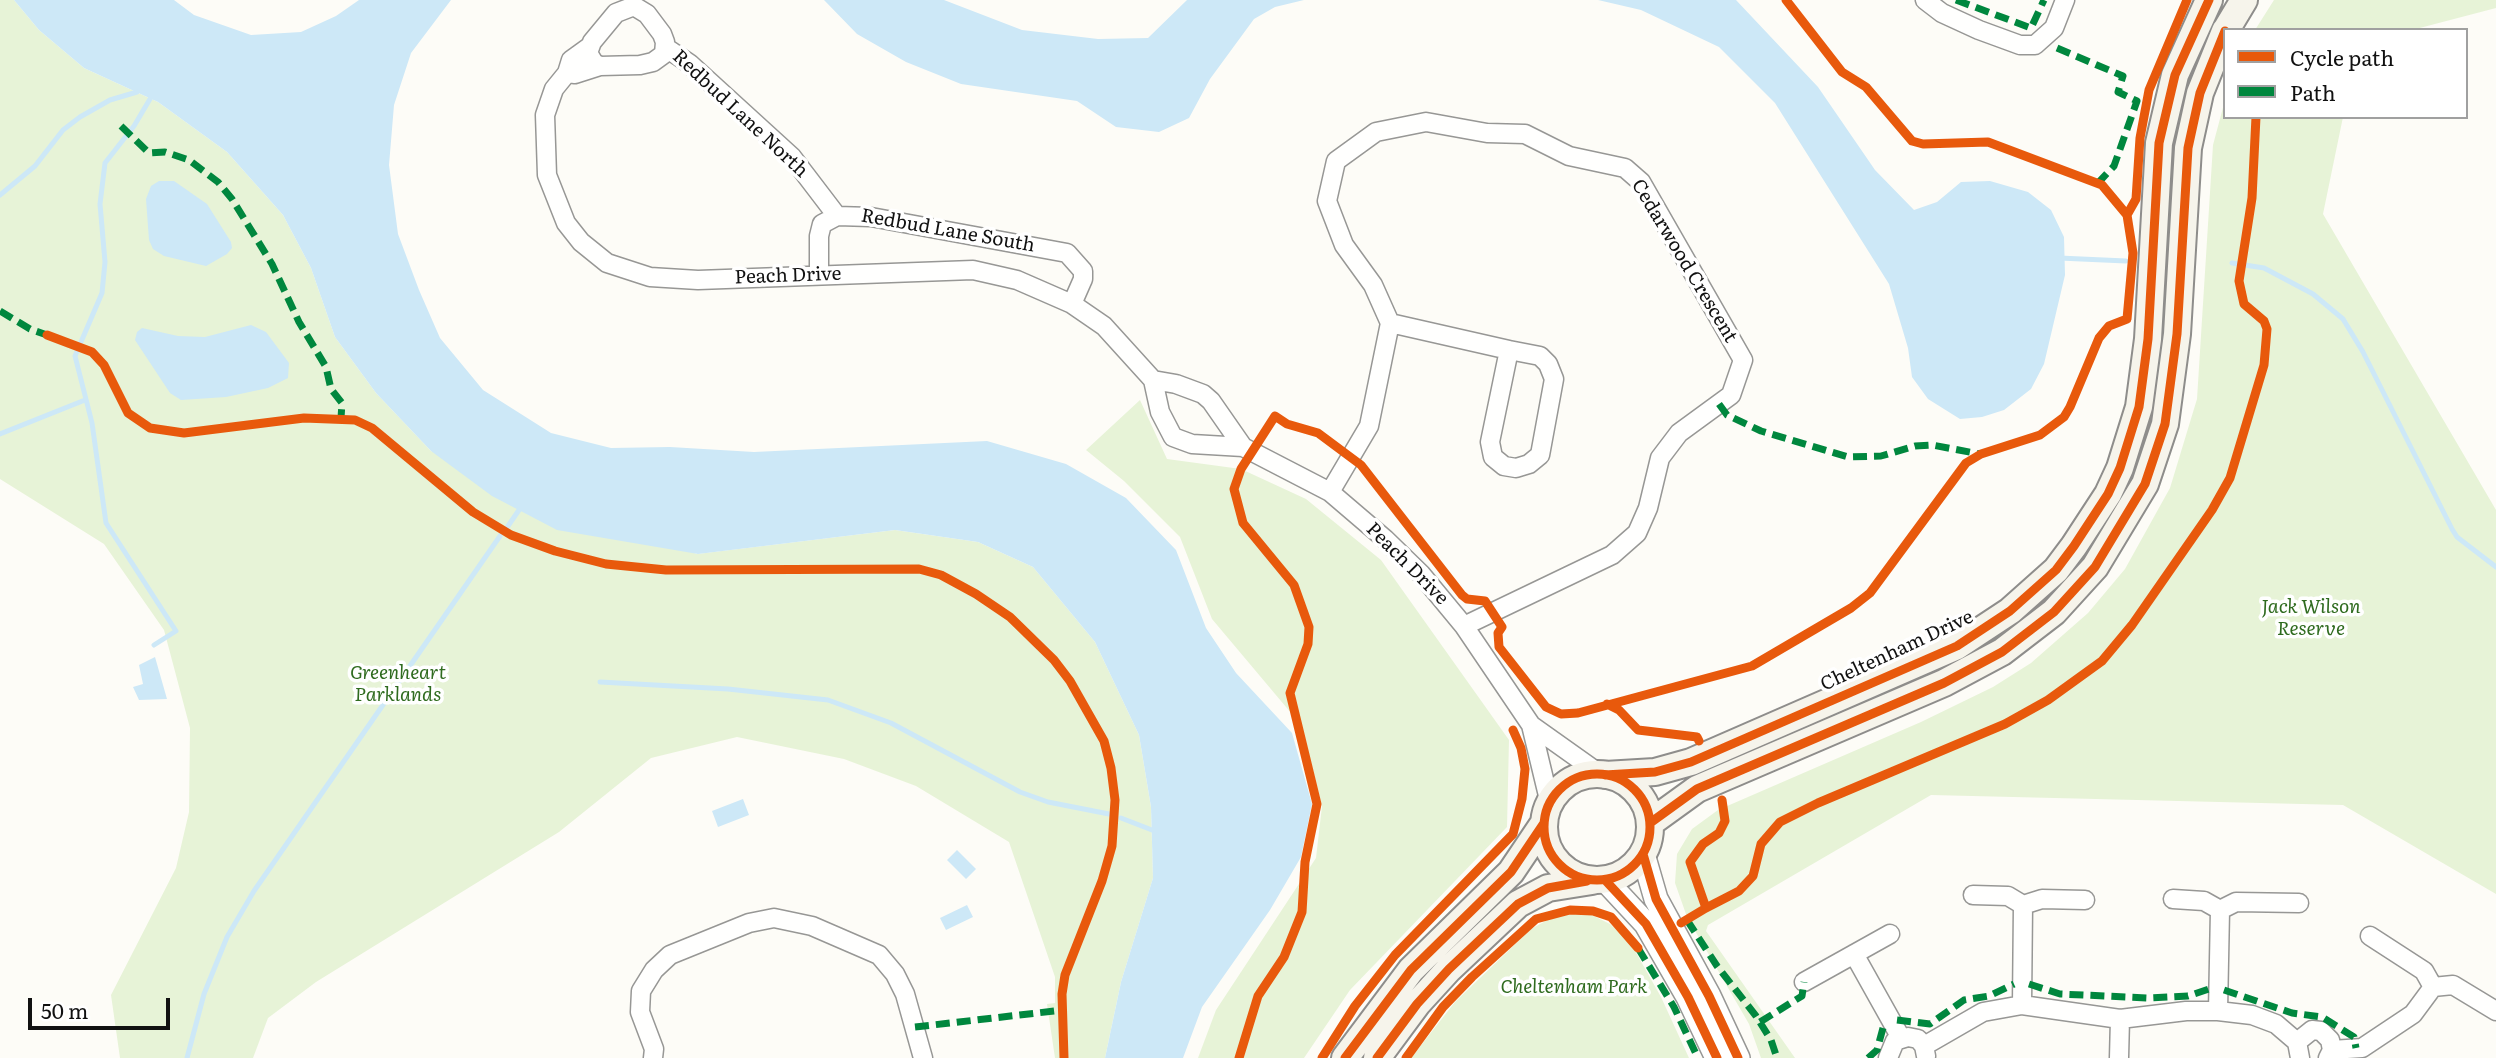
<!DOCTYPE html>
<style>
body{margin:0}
#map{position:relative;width:2496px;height:1058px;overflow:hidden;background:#fdfcf7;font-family:Literata,serif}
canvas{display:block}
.legend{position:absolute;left:2223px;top:28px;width:245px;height:91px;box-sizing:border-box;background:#fff;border:2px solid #a0a0a0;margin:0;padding:9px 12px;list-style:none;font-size:21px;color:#111}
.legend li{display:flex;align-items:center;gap:14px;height:35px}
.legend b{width:35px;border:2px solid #a0a0a0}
.scale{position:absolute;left:28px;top:998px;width:142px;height:32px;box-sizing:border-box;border:4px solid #111;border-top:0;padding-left:9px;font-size:21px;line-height:24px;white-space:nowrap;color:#111;-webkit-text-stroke:5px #fff;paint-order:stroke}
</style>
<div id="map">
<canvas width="2496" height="1058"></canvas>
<ul class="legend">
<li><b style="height:9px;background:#e8590c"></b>Cycle path</li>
<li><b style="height:9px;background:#00873e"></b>Path</li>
</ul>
<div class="scale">50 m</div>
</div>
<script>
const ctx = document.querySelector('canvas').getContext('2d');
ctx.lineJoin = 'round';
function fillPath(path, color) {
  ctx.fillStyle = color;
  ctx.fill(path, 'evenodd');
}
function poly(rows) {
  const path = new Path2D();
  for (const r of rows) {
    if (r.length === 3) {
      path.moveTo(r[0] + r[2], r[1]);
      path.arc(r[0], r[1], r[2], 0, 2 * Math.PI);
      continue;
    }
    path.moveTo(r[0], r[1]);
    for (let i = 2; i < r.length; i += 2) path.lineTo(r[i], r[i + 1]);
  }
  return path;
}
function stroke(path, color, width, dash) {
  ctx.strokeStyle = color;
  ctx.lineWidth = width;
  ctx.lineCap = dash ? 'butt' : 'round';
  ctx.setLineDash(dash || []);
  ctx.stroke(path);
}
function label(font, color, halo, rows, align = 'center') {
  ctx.font = font + ' Literata,serif';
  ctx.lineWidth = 7;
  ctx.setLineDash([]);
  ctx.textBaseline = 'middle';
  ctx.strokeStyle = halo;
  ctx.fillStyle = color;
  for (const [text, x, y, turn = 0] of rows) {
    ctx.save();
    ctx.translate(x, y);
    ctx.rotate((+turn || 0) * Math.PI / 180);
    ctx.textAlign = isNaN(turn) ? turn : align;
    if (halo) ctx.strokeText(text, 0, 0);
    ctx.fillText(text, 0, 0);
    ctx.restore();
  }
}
fillPath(poly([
 [0,0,14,0,39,30,84,68,158,102,227,152,283,215,311,268,335,337,376,393,431,451,697,554,895,530,978,542,1033,567,1095,642,1139,735,1151,807,1153,878,1121,982,1105,1058,1055,1058,1047,1004,1055,1003,1055,977,1009,842,916,786,844,759,737,737,651,758,559,832,316,982,268,1018,253,1058,120,1058,111,995,176,868,189,812,190,728,164,630,104,544,0,479],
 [2274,0,2496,0,2496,8,2412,30,2255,30],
 [2225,100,2225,117,2343,117,2323,214,2496,510,2496,894,2343,805,1931,795,1708,925,1706,931,1795,1058,1761,1058,1749,1024,1687,917,1675,883,1677,854,1692,829,1718,810,1921,722,1993,687,2031,663,2088,613,2125,569,2170,488,2197,399,2213,145],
 [1140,400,1167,459,1241,469,1306,499,1381,560,1509,740,1507,827,1350,990,1304,1058,1198,1058,1216,1010,1316,858,1322,806,1302,726,1212,619,1180,537,1124,481,1086,450],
 [1586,912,1610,924,1630,942,1661,997,1689,1058,1411,1058,1455,1002,1531,929,1553,917]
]), '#e7f3d7');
fillPath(poly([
 [14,0,174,0,194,15,251,35,301,32,336,16,359,0,451,0,411,53,394,105,389,165,398,234,419,290,440,338,483,390,551,433,611,448,670,447,754,452,987,441,1066,464,1126,498,1176,550,1206,628,1236,673,1292,733,1312,804,1301,857,1270,910,1202,1007,1183,1058,1105,1058,1121,982,1153,878,1151,807,1139,735,1095,642,1033,567,978,542,895,530,698,554,557,530,492,496,431,451,376,393,335,337,311,268,283,215,227,152,158,102,84,68,39,30],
 [824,0,944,0,1022,30,1098,39,1148,38,1187,0,1304,0,1275,7,1254,19,1210,79,1189,118,1159,132,1116,127,1077,101,961,84,906,62,857,34],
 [1598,0,1736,0,1818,87,1875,170,1914,210,1937,202,1961,182,1990,181,2028,192,2051,210,2064,237,2065,275,2044,364,2031,389,2004,410,1982,417,1960,419,1928,399,1912,377,1908,348,1889,284,1775,103,1719,47,1641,10],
 [159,181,174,181,207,204,231,242,232,248,227,254,206,266,164,256,153,249,149,240,146,199,151,186],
 [251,325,266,332,289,363,288,378,268,388,226,397,181,400,170,393,135,340,137,332,142,328,178,336,205,337],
 [155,657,167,699,139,700,133,687,143,684,139,665],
 [743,799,749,815,718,827,712,811],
 [957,850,976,869,966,879,947,860],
 [967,905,973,917,946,930,940,918]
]), '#cde8f7');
stroke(poly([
 [150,99,134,126,105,163,100,204,105,262,102,293,75,356,92,423,106,523,176,631,154,645],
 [0,195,35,166,63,130,80,117,110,100,137,92],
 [2059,258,2126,261],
 [2232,263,2264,268,2313,294,2343,319,2363,352,2452,529,2457,537,2496,567],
 [0,434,85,400],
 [508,526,519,510],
 [600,682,728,689,828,700,891,723,1020,792,1048,802,1109,814],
 [1121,818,1152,830],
 [187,1058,204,994,227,937,254,891,500,536]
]), '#cde8f7', 5);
const minor = poly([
 [1925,0,1942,13,1979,30,2020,45,2035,45,2054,28,2065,0],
 [634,6,647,14,662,34,665,42,664,54,653,62,640,65,600,66,594,63,588,53,592,42,616,13,634,6],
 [589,47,571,60,567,73,575,74,600,66],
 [665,47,690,64,792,157,837,216],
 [567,73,554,89,545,115,547,175,566,223,581,242,607,263,650,277,698,280,973,270,1017,280,1072,304,1104,326,1153,380,1160,412,1173,437,1192,444,1243,447,1330,492,1385,539,1421,574,1464,626,1531,725,1600,774],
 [819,274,819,236,822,224,837,216,871,217,1067,253,1083,271,1083,279,1072,304],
 [1390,323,1509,350,1490,442,1493,457,1504,466,1516,468,1529,464,1540,455,1554,379,1548,364,1540,356,1509,350],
 [1153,380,1176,384,1203,394,1211,401,1243,447],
 [1330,492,1369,426,1390,323,1373,285,1344,245,1327,201,1336,161,1376,132,1426,122,1487,133,1525,134,1569,156,1625,168,1641,182,1743,360,1731,395,1679,433,1660,458,1648,508,1637,533,1612,555,1464,626],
 [1531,725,1550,804],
 [1973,895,2008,896,2023,905,2042,899,2085,900],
 [2173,899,2204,901,2220,910,2236,902,2299,903],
 [2370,936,2424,971,2433,987,2453,985,2496,1011],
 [1854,954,1901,1038],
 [1804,982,1890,934],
 [2022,1005,2023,905],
 [2218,1011,2220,910],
 [1924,1046,1983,1012,2022,1005,2120,1019,2186,1011,2218,1011,2252,1015,2276,1024,2297,1042],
 [2332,1050,2362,1048,2413,1014,2433,987],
 [653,1058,654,1049,640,1012,641,991,654,970,670,955,749,923,774,918,812,926,879,955,895,974,905,994,923,1058],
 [1888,1058,1895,1041,1908,1037,1918,1039,1924,1046,1926,1056],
 [2119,1058,2120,1019],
 [2300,1058,2297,1042,2312,1030,2321,1031,2330,1040,2332,1050,2328,1058]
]);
const tertiary = poly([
 [1643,854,1656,899,1709,996,1738,1058],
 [1605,880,1646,924,1688,997,1717,1058]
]);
const secondary = poly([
 [2226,30,2244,0],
 [1597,827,53],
 [1605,775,1655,772,1691,762,1957,646,2010,611,2056,570,2074,546,2108,494,2120,468,2139,407,2148,339,2159,143,2175,75,2209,0],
 [1650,823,1697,789,1944,683,2002,652,2054,612,2095,567,2145,484,2165,424,2177,334,2188,148,2200,93,2225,31],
 [1345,1058,1411,970,1511,872,1544,823],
 [1377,1058,1417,1004,1449,969,1518,904,1548,888,1592,881]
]);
stroke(minor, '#979795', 21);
stroke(tertiary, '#979795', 26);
stroke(secondary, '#8e8d8b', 30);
stroke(minor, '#fffffe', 18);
stroke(tertiary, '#fffffe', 23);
stroke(secondary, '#f6f4eb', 26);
stroke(poly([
 [1956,0,2031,28,2044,0],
 [2057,48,2123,76,2118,92,2137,101,2114,166,2098,183],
 [121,126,149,153,165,152,189,160,218,182,232,199,272,264,299,322,326,367,331,389,342,403,341,418],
 [0,311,30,329,47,335],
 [1719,404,1727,415,1761,431,1848,457,1881,456,1915,446,1932,445,1980,454],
 [1687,920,1717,966,1756,1016,1771,1040,1777,1058],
 [1638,948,1674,1007,1698,1058],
 [2029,984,2060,994,2149,998,2188,996,2209,989],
 [2224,990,2292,1013,2322,1017,2354,1037,2356,1048],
 [1897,1020,1930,1024,1964,1000,1989,996,2014,984],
 [1760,1022,1802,996,1804,982],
 [915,1027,1063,1010],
 [1868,1058,1877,1050,1883,1028]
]), '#00873e', 7, [14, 7]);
stroke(poly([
 [1786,0,1842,72,1866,87,1912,141,1923,144,1988,142,2102,185,2127,215],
 [47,335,92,352,104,365,128,413,150,428,184,433,304,418,355,420,372,428,473,512,511,535,555,551,606,564,666,570,919,569,941,575,976,594,1010,617,1054,660,1070,681,1104,741,1111,768,1115,800,1112,846,1102,881,1065,975,1062,994,1064,1058],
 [1607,704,1619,710,1638,730,1697,737,1699,741],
 [1597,827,53],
 [1605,775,1655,772,1691,762,1957,646,2010,611,2056,570,2074,546,2108,494,2120,468,2139,407,2148,339,2159,143,2175,75,2209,0],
 [1650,823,1697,789,1944,683,2002,652,2054,612,2095,567,2145,484,2165,424,2177,334,2188,148,2200,93,2225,31],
 [1643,854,1656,899,1709,996,1738,1058],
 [1605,880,1646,924,1688,997,1717,1058],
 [1706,908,1739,891,1753,876,1761,844,1780,822,1818,803,2005,724,2048,700,2102,661,2132,625,2212,510,2230,478,2264,365,2267,329,2264,321,2244,304,2239,281,2252,198,2256,117],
 [1681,923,1706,908,1690,862,1703,844,1719,833,1725,821,1722,800],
 [1239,1058,1258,996,1284,957,1302,912,1305,862,1317,804,1290,693,1308,644,1309,627,1294,585,1243,523,1234,489,1241,469,1275,416,1287,424,1318,433,1361,465,1462,595,1467,599,1485,601,1502,627,1498,633,1499,647,1546,707,1561,714,1578,713,1752,666,1851,608,1870,593,1966,463,1981,454,2040,435,2064,417,2070,407,2099,338,2109,326,2127,319,2133,253,2127,215,2136,199,2140,138,2149,90,2187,0],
 [1322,1058,1355,1006,1395,955,1513,834,1522,799,1525,769,1521,748,1513,730],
 [1345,1058,1411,970,1511,872,1544,823],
 [1377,1058,1417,1004,1449,969,1518,904,1548,888,1587,881],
 [1406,1058,1443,1007,1472,977,1536,919,1570,910,1593,911,1611,917,1638,948]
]), '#e8590c', 9);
label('19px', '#111', '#fff', [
 ["Redbud Lane North",740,114,43],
 ["Redbud Lane South",948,231,10],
 ["Cedarwood Crescent",1684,261,59],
 ["Peach Drive",788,276,-2],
 ["Peach Drive",1407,564,45],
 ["Cheltenham Drive",1897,651,-25]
]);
label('italic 19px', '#2f6b1f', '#fff', [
 ["Jack Wilson",2311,607],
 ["Reserve",2311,629],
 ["Greenheart",398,673],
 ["Parklands",398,695],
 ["Cheltenham Park",1574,987]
]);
</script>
